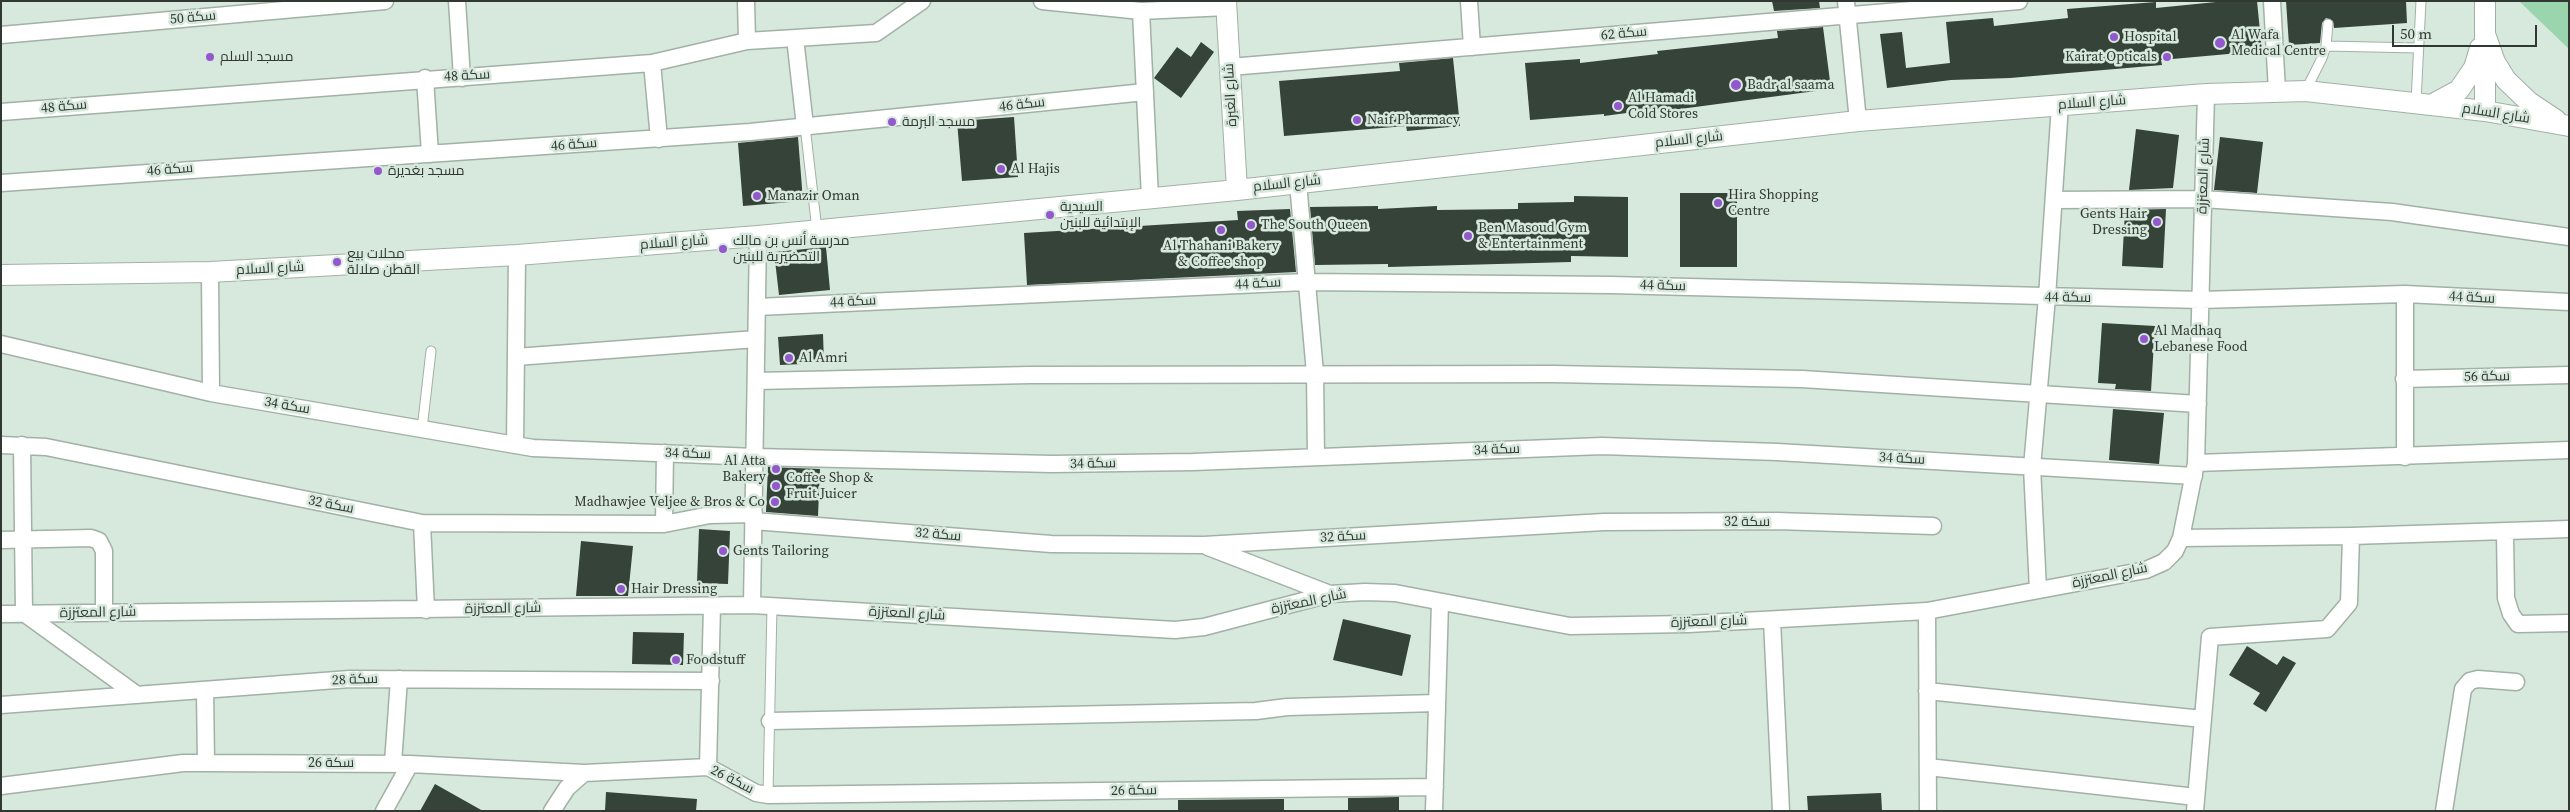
<!DOCTYPE html>
<meta charset="utf-8">
<style>
body{margin:0}
#map{position:relative;width:2570px;height:812px;overflow:hidden;background:#d7e8dc;font-family:"Source Serif 4",serif}
canvas{display:block}
.frame{position:absolute;inset:0;border:2px solid #313833;pointer-events:none}
.scale{position:absolute;left:2392px;top:25px;width:145px;height:22px;box-sizing:border-box;border:2px solid #313833;border-top:0;padding-left:6px;font-size:15px;line-height:18px;white-space:nowrap;color:#313833;-webkit-text-stroke:4px #d7e8dc;paint-order:stroke}
</style>
<div id="map">
<canvas width="2570" height="812"></canvas>
<div class="frame"></div>
<div class="scale">50 m</div>
</div>
<script>
const ctx = document.querySelector('canvas').getContext('2d');
ctx.lineJoin = 'round';
function fillPath(path, color) {
  ctx.fillStyle = color;
  ctx.fill(path, 'evenodd');
}
function poly(rows) {
  const path = new Path2D();
  for (const r of rows) {
    path.moveTo(r[0], r[1]);
    for (let i = 2; i < r.length; i += 2) path.lineTo(r[i], r[i + 1]);
  }
  return path;
}
function stroke(path, color, width, dash) {
  ctx.strokeStyle = color;
  ctx.lineWidth = width;
  ctx.lineCap = dash ? 'butt' : 'round';
  ctx.setLineDash(dash || []);
  ctx.stroke(path);
}
function label(font, color, halo, rows, align = 'center') {
  ctx.font = font + ' "Source Serif 4",Cairo,serif';
  ctx.lineWidth = 5;
  ctx.setLineDash([]);
  ctx.textBaseline = 'middle';
  ctx.strokeStyle = halo;
  ctx.fillStyle = color;
  for (const [text, x, y, turn = 0] of rows) {
    ctx.save();
    ctx.translate(x, y);
    ctx.rotate((+turn || 0) * Math.PI / 180);
    ctx.textAlign = isNaN(turn) ? turn : align;
    if (halo) ctx.strokeText(text, 0, 0);
    ctx.fillText(text, 0, 0);
    ctx.restore();
  }
}
fillPath(poly([
 [2519,1,2569,1,2569,49]
]), '#9ad5ad');
fillPath(poly([
 [1772,1,1819,1,1820,8,1774,11],
 [2226,1,2257,1,2262,51,2161,60,2162,65,2010,78,1951,80,1887,88,1880,34,1902,32,1906,68,1950,63,1946,22,1993,18,1994,26,2068,18,2067,9,2156,2,2156,8],
 [2286,1,2406,1,2407,23,2334,28,2333,21,2326,18,2322,23,2320,43,2289,45],
 [1823,27,1831,89,1665,111,1664,108,1604,116,1604,114,1530,120,1525,63,1580,59,1580,63,1658,54,1657,51,1778,38,1777,31],
 [1201,42,1214,52,1181,98,1154,78,1177,47,1191,57],
 [1453,58,1460,126,1407,131,1406,126,1284,136,1279,81,1400,71,1399,63],
 [1014,117,1018,177,962,181,957,121],
 [2136,129,2179,135,2173,188,2129,190],
 [798,137,803,201,743,206,738,143],
 [2220,137,2263,142,2257,193,2214,190],
 [1680,193,1737,193,1737,267,1680,267],
 [1574,196,1628,197,1628,257,1571,256,1571,262,1388,267,1388,264,1315,265,1310,207,1378,206,1378,209,1437,206,1437,210,1518,209,1518,203,1574,202],
 [1290,209,1296,272,1027,285,1024,233,1238,220,1237,211],
 [2166,209,2163,268,2122,266,2125,210],
 [826,247,830,290,779,295,774,252],
 [2102,323,2155,326,2151,391,2115,389,2116,384,2098,383],
 [823,334,824,363,780,365,778,337],
 [2113,409,2164,413,2159,464,2109,460],
 [768,467,820,469,818,516,766,512],
 [699,529,730,531,728,584,697,583],
 [581,541,633,546,628,596,576,596],
 [1343,619,1411,635,1402,676,1333,660],
 [633,632,684,633,683,665,632,664],
 [2247,646,2277,665,2283,656,2296,663,2266,712,2253,704,2260,693,2229,675],
 [435,784,483,811,420,811],
 [606,792,697,799,696,811,605,811],
 [1881,793,1882,811,1808,811,1807,796],
 [1399,797,1399,811,1348,811,1348,798],
 [1284,799,1284,811,1178,811,1178,800]
]), '#354339');
const service = poly([
 [2326,46,2418,48],
 [2306,90,2322,58,2326,46,2328,24],
 [2416,102,2421,1],
 [805,126,817,230],
 [422,429,431,351],
 [768,795,772,606]
]);
const minor = poly([
 [457,1,462,78],
 [746,1,747,41],
 [1042,1,1141,11,1227,7],
 [1469,1,1472,47],
 [1846,1,1858,121],
 [2272,1,2277,91],
 [1141,11,1150,198],
 [1,35,385,1],
 [795,38,805,126],
 [652,63,659,139],
 [1230,67,2019,1],
 [425,78,430,154],
 [1,112,652,63,747,41,876,33,922,1],
 [1,183,750,132,1145,92],
 [1298,183,1315,373,1316,457],
 [2054,200,2203,199,2392,212,2569,237],
 [210,272,211,393],
 [2405,294,2405,457],
 [757,307,1305,282,1611,285,2201,300,2405,294,2569,302],
 [1,344,211,393,533,448,755,457,1052,464,1193,462,1602,446,1777,452,2194,476],
 [516,357,756,339],
 [2404,379,2569,375],
 [756,381,1030,375,1554,374,1802,379,2198,404],
 [1,445,46,447,422,523,664,524],
 [22,445,24,613],
 [515,445,517,255],
 [665,453,664,524,710,515,754,514],
 [2196,463,2569,450],
 [753,521,1051,544,1204,545,1604,522,1776,521,1933,526],
 [422,523,426,610],
 [2505,533,2506,598,2511,614,2518,624,2569,623],
 [2181,538,2351,536,2569,529],
 [1,540,91,538,99,541,104,551,104,612],
 [1208,547,1330,594],
 [2038,590,2032,467,2047,297,2060,105],
 [752,605,758,236],
 [1927,611,1928,811],
 [24,613,137,695],
 [1,614,752,605,1175,630,1204,627,1330,594,1365,592,1395,593,1570,626,1688,624,1927,611,2146,570,2164,562,2175,551,2181,538,2196,463,2206,94],
 [1772,620,1781,811],
 [205,690,206,763],
 [1927,691,2203,719],
 [1,705,350,679,711,681],
 [770,721,1256,711,1287,707,1437,703],
 [393,763,399,679],
 [708,767,712,606],
 [1928,767,2196,797],
 [1,786,183,763,206,763,410,764,584,773,708,767,756,793,768,795,1435,787],
 [384,811,410,764],
 [552,811,567,788,584,773],
 [1434,811,1440,602],
 [2195,811,2210,637,2327,629,2349,603,2351,536],
 [2444,811,2463,689,2470,681,2478,679,2516,682]
]);
const tertiary = poly([
 [1226,1,1237,190],
 [2485,34,2495,62,2506,80,2529,102,2556,120],
 [2433,104,2459,90,2474,68,2480,48],
 [2485,111,2485,1],
 [1,275,210,272,517,255,758,236,1237,190,1858,121,2206,94,2306,91,2485,111,2569,126]
]);
stroke(service, '#a1b1a6', 11);
stroke(minor, '#a1b1a6', 19);
stroke(tertiary, '#a1b1a6', 22);
stroke(service, '#fff', 9);
stroke(minor, '#fff', 16);
stroke(tertiary, '#fff', 20);
for (const [x, y, r, color] of [
 [2114,37,5,"#9357ce"],
 [2220,43,6,"#9357ce"],
 [210,57,5,"#9357ce"],
 [2167,57,5,"#9357ce"],
 [1736,85,6,"#9357ce"],
 [1618,106,5,"#9357ce"],
 [1357,120,5,"#9357ce"],
 [892,122,5,"#9357ce"],
 [1001,169,5,"#9357ce"],
 [378,171,5,"#9357ce"],
 [757,196,5,"#9357ce"],
 [1718,203,5,"#9357ce"],
 [1050,215,5,"#9357ce"],
 [2157,222,5,"#9357ce"],
 [1251,225,5,"#9357ce"],
 [1221,230,5,"#9357ce"],
 [1468,236,5,"#9357ce"],
 [723,249,5,"#9357ce"],
 [337,262,5,"#9357ce"],
 [2144,339,5,"#9357ce"],
 [789,358,5,"#9357ce"],
 [776,469,5,"#9357ce"],
 [776,486,5,"#9357ce"],
 [775,502,5,"#9357ce"],
 [723,551,5,"#9357ce"],
 [621,589,5,"#9357ce"],
 [676,660,5,"#9357ce"]
]) {
  const dot = new Path2D();
  dot.arc(x, y, r, 0, 2 * Math.PI);
  ctx.fillStyle = color;
  ctx.fill(dot);
  stroke(dot, '#d7e8dc', 2);
}
label('14px', '#313833', '#d7e8dc', [
 ["سكة 50",193,18,-5],
 ["سكة 62",1624,34,-5],
 ["سكة 48",467,76,-3],
 ["شارع الغبرة",1231,95,-93],
 ["شارع السلام",2092,103,-4],
 ["سكة 46",1022,105,-6],
 ["سكة 48",64,107,-5],
 ["شارع السلام",2496,114,9],
 ["شارع السلام",1689,140,-6],
 ["سكة 46",574,145,-4],
 ["سكة 46",170,170,-4],
 ["شارع المعتززة",2204,176,-88],
 ["شارع السلام",1287,184,-6],
 ["شارع السلام",674,243,-4],
 ["شارع السلام",270,269,-3],
 ["سكة 44",1258,284,-3],
 ["سكة 44",1663,286,2],
 ["سكة 44",2068,298,1],
 ["سكة 44",2472,298,3],
 ["سكة 44",853,302,-3],
 ["سكة 56",2487,377,-1],
 ["سكة 34",287,406,10],
 ["سكة 34",1497,450,-2],
 ["سكة 34",688,454,2],
 ["سكة 34",1902,459,3],
 ["سكة 34",1093,464,-1],
 ["سكة 32",331,505,11],
 ["سكة 32",1747,522],
 ["سكة 32",938,535,5],
 ["سكة 32",1343,537,-3],
 ["شارع المعتززة",2110,576,-12],
 ["شارع المعتززة",1309,602,-12],
 ["شارع المعتززة",503,609,-1],
 ["شارع المعتززة",98,613,-1],
 ["شارع المعتززة",907,614,3],
 ["شارع المعتززة",1709,622,-2],
 ["سكة 28",355,680,-2],
 ["سكة 26",331,763],
 ["سكة 26",732,780,27],
 ["سكة 26",1134,791,-1]
]);
label('14px', '#313833', '#d7e8dc', [
 ["Al Wafa",2231,35],
 ["Medical Centre",2231,51],
 ["Hospital",2124,37],
 ["مسجد السلم",220,57],
 ["Kairat Opticals",2157,57,"right"],
 ["Badr al saama",1747,85],
 ["Al Hamadi",1628,98],
 ["Cold Stores",1628,114],
 ["Naif Pharmacy",1367,120],
 ["مسجد البرمة",902,122],
 ["Al Hajis",1011,169],
 ["مسجد بغديرة",388,171],
 ["Hira Shopping",1728,195],
 ["Centre",1728,211],
 ["Manazir Oman",767,196],
 ["السيدية",1060,207],
 ["الإبتدائية للبنين",1060,223],
 ["Gents Hair",2147,214,"right"],
 ["Dressing",2147,230,"right"],
 ["The South Queen",1261,225],
 ["Ben Masoud Gym",1478,228],
 ["& Entertainment",1478,244],
 ["مدرسة أنس بن مالك",733,241],
 ["التحضيرية للبنين",733,257],
 ["Al Thahani Bakery",1221,246,"center"],
 ["& Coffee shop",1221,262,"center"],
 ["محلات بيع",347,254],
 ["القطن صلالة",347,270],
 ["Al Madhaq",2154,331],
 ["Lebanese Food",2154,347],
 ["Al Amri",799,358],
 ["Al Atta",766,461,"right"],
 ["Bakery",766,477,"right"],
 ["Coffee Shop &",786,478],
 ["Fruit Juicer",786,494],
 ["Madhawjee Veljee & Bros & Co",765,502,"right"],
 ["Gents Tailoring",733,551],
 ["Hair Dressing",631,589],
 ["Foodstuff",686,660]
], 'left');
</script>
